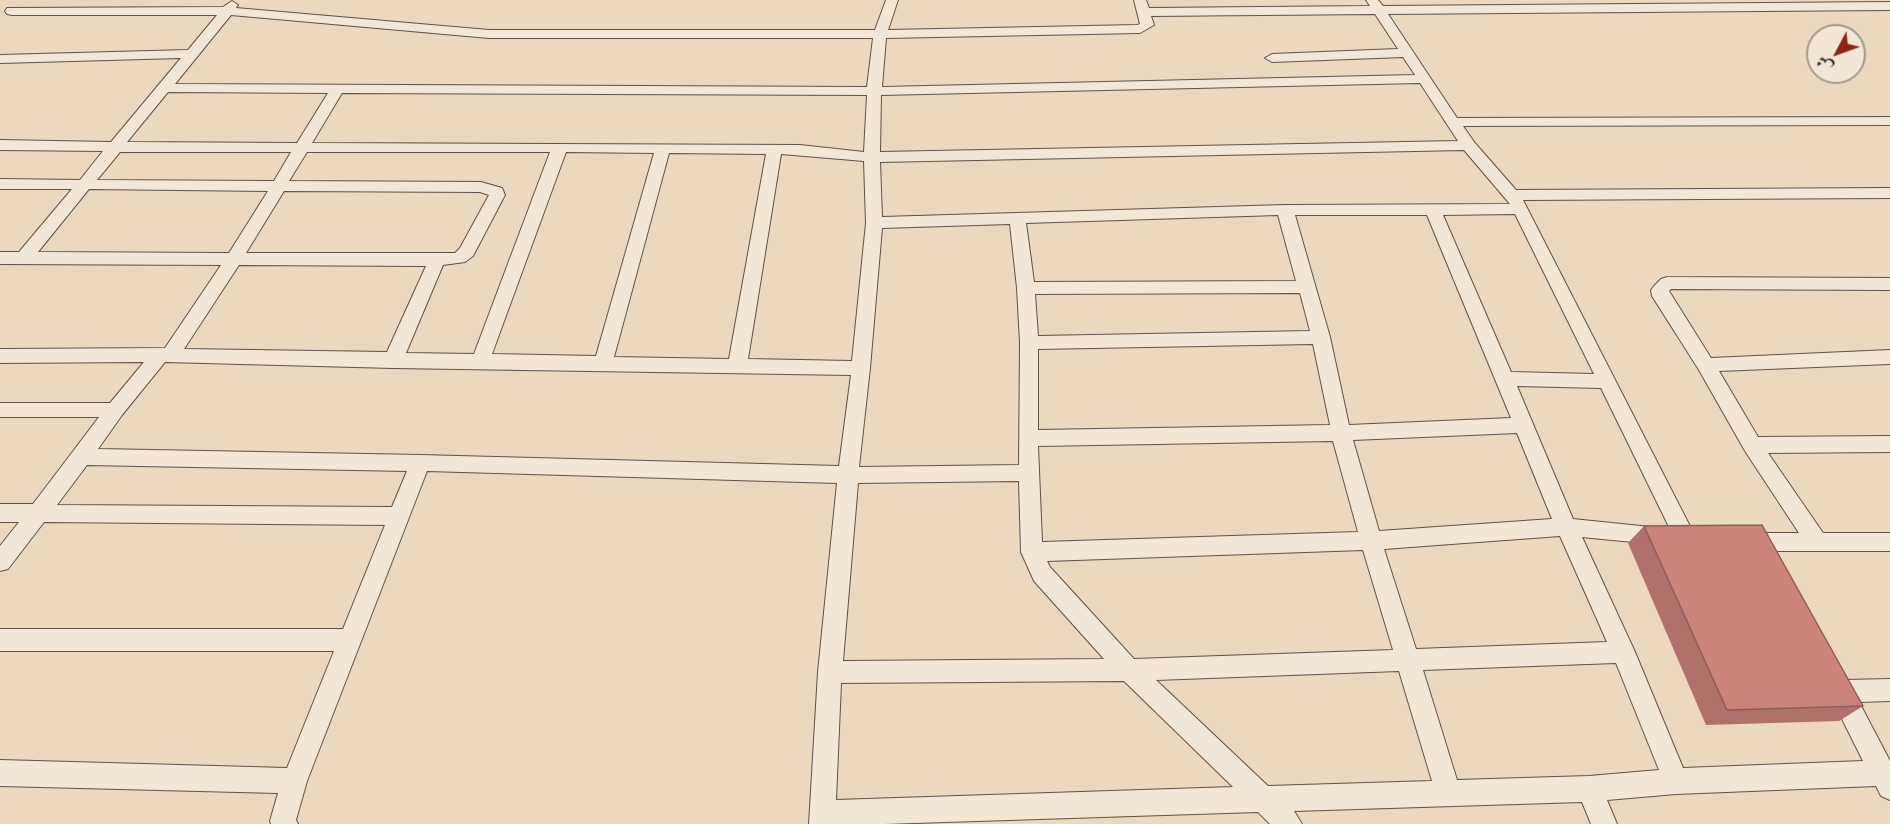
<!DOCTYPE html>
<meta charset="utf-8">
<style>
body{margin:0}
#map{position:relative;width:1890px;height:824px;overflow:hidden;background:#ebd8bd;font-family:"Gentium Book Plus",Amiri,serif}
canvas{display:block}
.north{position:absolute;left:1806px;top:24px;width:60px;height:60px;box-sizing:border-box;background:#f2e6d4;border:2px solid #a4988c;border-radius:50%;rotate:229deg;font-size:16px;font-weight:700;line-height:24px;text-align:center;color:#302420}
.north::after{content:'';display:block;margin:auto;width:21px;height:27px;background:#8f2418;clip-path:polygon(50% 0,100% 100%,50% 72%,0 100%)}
</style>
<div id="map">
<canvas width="1890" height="824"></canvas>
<div class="north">ش</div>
</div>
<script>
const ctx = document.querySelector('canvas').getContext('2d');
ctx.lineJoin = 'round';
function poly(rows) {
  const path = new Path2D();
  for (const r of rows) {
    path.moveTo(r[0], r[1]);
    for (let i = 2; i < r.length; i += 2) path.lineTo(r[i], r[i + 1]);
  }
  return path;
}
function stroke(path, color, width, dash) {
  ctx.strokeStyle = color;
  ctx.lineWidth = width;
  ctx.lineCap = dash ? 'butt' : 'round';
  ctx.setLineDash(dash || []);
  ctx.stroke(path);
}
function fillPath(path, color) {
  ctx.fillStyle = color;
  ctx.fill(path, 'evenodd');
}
const minor = poly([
 [886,0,898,0,888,30,1137,25,1140,24,1134,0,1146,0,1149,8,1370,6,1366,0,1378,0,1383,6,1890,2,1890,10,1388,14,1457,118,1890,117,1890,125,1463,126,1474,142,1516,190,1890,188,1890,198,1523,200,1696,538,1693,544,1685,547,1677,544,1674,536,1671,542,1663,545,1582,537,1635,652,1683,768,1863,761,1827,689,1831,681,1839,678,1844,680,1890,679,1890,701,1859,702,1890,761,1890,800,1881,796,1876,786,1676,794,1607,800,1617,824,1591,824,1582,802,1294,811,1302,824,1270,824,1258,812,884,824,809,824,818,672,837,483,427,471,307,781,296,820,298,824,271,824,270,821,278,793,0,786,0,760,287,768,334,651,0,651,0,629,343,629,385,525,44,522,8,569,0,571,0,546,19,522,0,522,0,504,33,504,99,417,0,417,0,403,110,403,144,362,0,363,0,349,165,348,221,265,0,264,0,252,19,252,72,189,0,189,0,179,80,180,103,151,0,150,0,140,111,142,181,58,0,63,0,55,188,50,217,15,12,15,7,14,5,11,7,8,223,7,232,1,238,5,236,8,489,30,875,30,886,0],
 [1375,14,1398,49,1272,54,1265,58,1272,62,1403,57,1415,75,882,87,886,38,1140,33,1154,25,1151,16,1375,14],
 [231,15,489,38,873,38,867,87,175,84,231,15],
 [1420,83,1458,141,880,152,881,95,1420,83],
 [168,92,328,93,297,143,127,142,168,92],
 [342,93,867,95,864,152,800,145,312,143,342,93],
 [1464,150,1510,204,1285,205,882,217,880,162,1464,150],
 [120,152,291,152,274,181,97,180,120,152],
 [307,152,550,152,474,354,406,353,443,265,465,262,473,256,505,195,502,188,481,182,289,181,307,152],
 [566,152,654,153,596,356,492,354,566,152],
 [669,153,766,154,729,359,614,357,669,153],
 [781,154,864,161,866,223,852,361,748,359,781,154],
 [89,189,268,191,229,253,38,252,89,189],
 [284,191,480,192,489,195,460,248,455,253,246,253,284,191],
 [1515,214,1594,374,1511,372,1443,215,1515,214],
 [1278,215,1296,281,1034,282,1026,223,1278,215],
 [1295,215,1427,215,1511,418,1349,425,1330,337,1295,215],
 [1010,224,1017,288,1020,343,1019,465,859,467,870,368,882,228,1010,224],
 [239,265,426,266,387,352,184,349,239,265],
 [1300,293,1310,331,1038,336,1035,294,1300,293],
 [1313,344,1330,425,1038,430,1038,349,1313,344],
 [165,362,393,368,851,375,839,466,420,455,98,449,122,415,165,362],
 [1517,386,1601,388,1670,529,1573,519,1517,386],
 [1517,433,1552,519,1379,531,1353,440,1517,433],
 [1333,441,1358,532,1042,542,1038,446,1333,441],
 [87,465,407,471,392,507,57,505,87,465],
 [1019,481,1021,552,1034,581,1104,659,843,661,858,483,1019,481],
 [1560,536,1607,642,1416,649,1384,549,1560,536],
 [1363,550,1393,650,1134,659,1050,567,1047,561,1363,550],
 [1616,663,1659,770,1589,776,1457,780,1423,670,1616,663],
 [1399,671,1432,781,1268,786,1156,680,1399,671],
 [1124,681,1233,787,836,800,841,683,1124,681],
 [1667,277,1890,278,1890,290,1671,289,1669,291,1711,358,1890,350,1890,364,1719,371,1758,437,1890,436,1890,452,1768,453,1823,533,1890,533,1890,551,1746,551,1738,548,1735,542,1738,536,1746,533,1799,533,1745,451,1699,370,1652,296,1651,290,1654,286,1661,279,1667,277]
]);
stroke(minor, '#5f5147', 2);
fillPath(minor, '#f2e6d4');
fillPath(poly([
 [1644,526,1863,706,1839,721,1706,725,1628,543]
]), '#af7169');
const building = poly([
 [1762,525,1863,706,1727,710,1644,526,1762,525]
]);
fillPath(building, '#cb837a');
stroke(building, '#8e5c55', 1.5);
</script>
